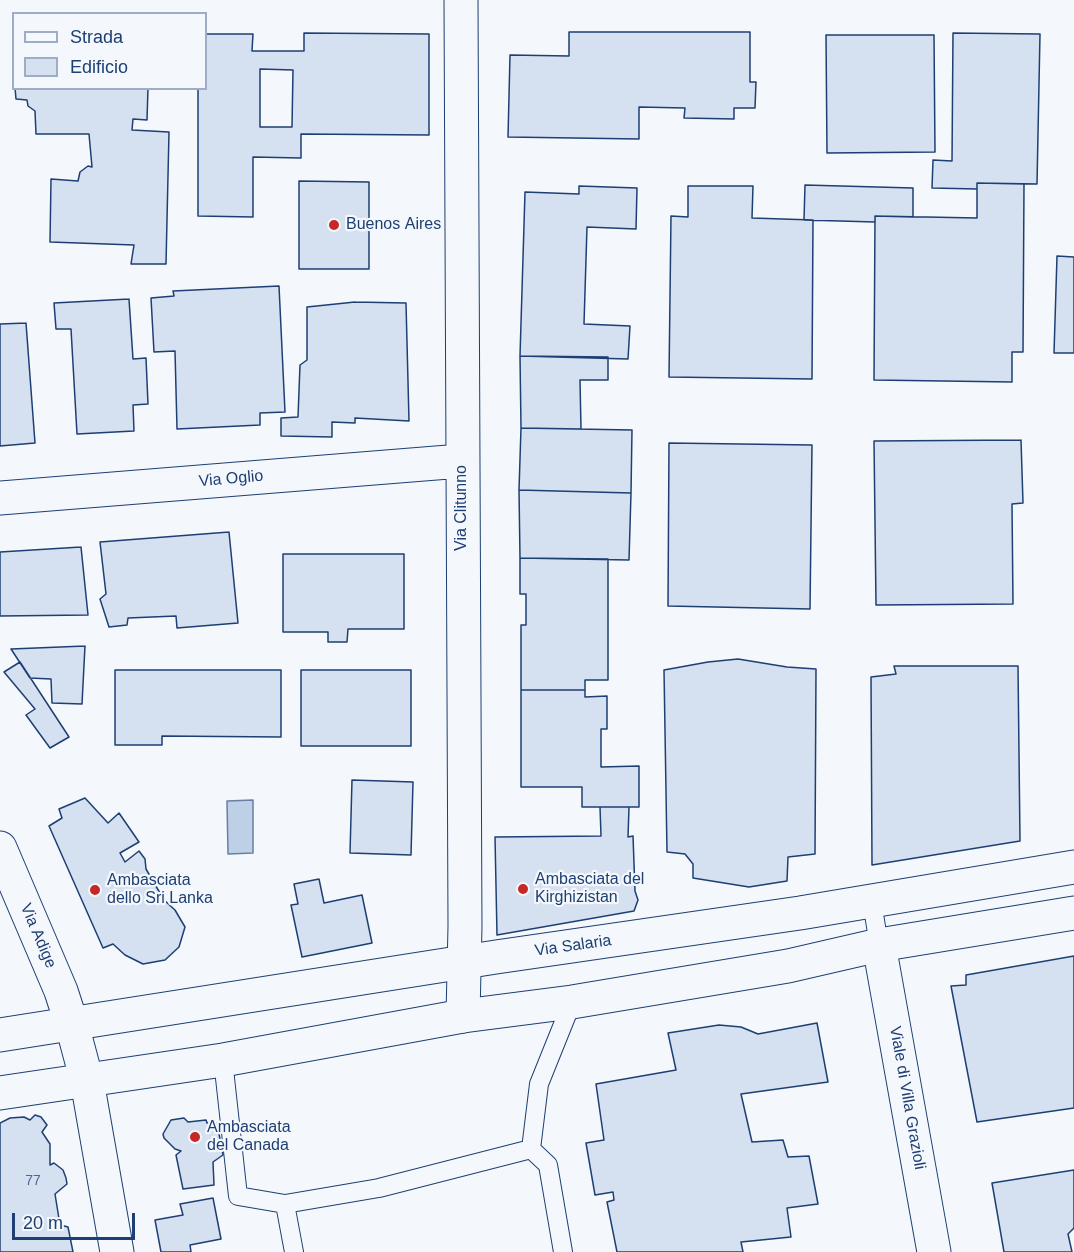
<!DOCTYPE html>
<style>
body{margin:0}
#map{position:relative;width:1074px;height:1252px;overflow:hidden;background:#f4f7fb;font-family:Helvetica,sans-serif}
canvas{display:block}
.legend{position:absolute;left:12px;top:12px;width:195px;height:78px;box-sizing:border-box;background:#f4f7fb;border:2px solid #9eadc5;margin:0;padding:8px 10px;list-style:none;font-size:18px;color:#1d3f73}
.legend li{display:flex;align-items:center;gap:12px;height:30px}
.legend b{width:30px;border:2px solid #9eadc5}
.scale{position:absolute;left:12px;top:1213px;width:123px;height:27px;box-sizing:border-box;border:3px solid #1d3f73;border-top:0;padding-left:8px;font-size:18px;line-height:21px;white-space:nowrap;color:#1d3f73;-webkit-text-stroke:4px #f4f7fb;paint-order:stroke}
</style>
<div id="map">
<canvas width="1074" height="1252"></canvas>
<ul class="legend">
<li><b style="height:8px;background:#f4f7fb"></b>Strada</li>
<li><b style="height:16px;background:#d5e0f0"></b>Edificio</li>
</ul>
<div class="scale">20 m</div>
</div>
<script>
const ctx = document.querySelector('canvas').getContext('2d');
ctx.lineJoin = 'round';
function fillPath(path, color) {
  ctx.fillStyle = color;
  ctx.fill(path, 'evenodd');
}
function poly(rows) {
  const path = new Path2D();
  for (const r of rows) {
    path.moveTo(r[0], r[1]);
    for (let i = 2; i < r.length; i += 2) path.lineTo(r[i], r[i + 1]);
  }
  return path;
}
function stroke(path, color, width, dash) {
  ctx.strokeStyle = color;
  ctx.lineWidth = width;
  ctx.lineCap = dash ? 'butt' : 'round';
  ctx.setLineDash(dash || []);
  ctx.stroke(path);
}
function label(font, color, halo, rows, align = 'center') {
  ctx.font = font + ' Helvetica,sans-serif';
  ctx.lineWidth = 4.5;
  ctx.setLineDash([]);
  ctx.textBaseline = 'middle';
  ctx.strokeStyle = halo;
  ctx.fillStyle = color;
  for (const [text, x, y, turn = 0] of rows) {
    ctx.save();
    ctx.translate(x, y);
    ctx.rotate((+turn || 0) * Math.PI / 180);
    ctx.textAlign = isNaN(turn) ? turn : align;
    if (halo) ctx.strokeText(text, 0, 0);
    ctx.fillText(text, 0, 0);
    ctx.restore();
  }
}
const water = poly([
 [253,800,253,853,228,854,227,801,253,800]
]);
fillPath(water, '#bed0e5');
stroke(water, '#687fa3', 1.5);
const building = poly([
 [569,32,750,32,750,82,756,82,755,108,734,108,734,119,684,118,685,108,639,107,639,139,508,137,510,55,569,56,569,32],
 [304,33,429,34,429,135,301,134,301,158,253,157,253,217,198,216,198,88,206,88,206,34,253,34,252,51,304,51,304,33],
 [260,69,293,70,292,127,260,127,260,69],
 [953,33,1040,34,1037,184,977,183,977,189,932,188,933,160,952,161,953,33],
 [826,35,934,35,935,152,827,153,826,35],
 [15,88,148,88,147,120,133,119,132,130,169,132,166,264,131,264,134,245,50,242,51,179,78,181,80,172,88,166,92,167,89,134,36,134,35,111,28,106,27,100,16,99,15,88],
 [299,181,369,182,369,269,299,269,299,181],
 [977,183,1024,184,1023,352,1012,352,1012,382,874,380,875,216,977,218,977,183],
 [805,185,913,188,913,217,875,216,875,222,804,220,805,185],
 [579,186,637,188,636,229,587,227,584,324,630,326,628,359,520,356,525,192,579,194,579,186],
 [688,186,753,186,752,218,813,220,812,379,669,377,671,216,688,217,688,186],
 [1057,256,1074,257,1074,353,1054,353,1057,256],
 [279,286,285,412,260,413,260,425,177,429,175,351,154,352,151,298,174,296,173,291,279,286],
 [129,299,133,359,146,358,148,404,133,405,134,431,77,434,71,329,56,329,54,303,129,299],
 [355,302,406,303,409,421,355,418,355,423,332,422,332,437,281,436,281,418,298,417,300,365,307,360,307,307,355,302],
 [26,323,35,443,0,446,0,324,26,323],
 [520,356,608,357,608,380,580,380,581,429,521,428,520,356],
 [521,428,632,430,631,493,519,490,521,428],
 [1021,440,1023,503,1012,504,1013,604,876,605,874,441,1021,440],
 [669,443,812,445,810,609,668,606,669,443],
 [519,490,631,493,629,560,520,558,519,490],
 [229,532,238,623,177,628,176,616,128,618,127,625,109,627,100,599,106,594,100,542,229,532],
 [81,547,88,615,0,616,0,552,81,547],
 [283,554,404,554,404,629,348,629,347,642,328,642,328,632,283,632,283,554],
 [520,558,608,559,608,680,585,680,585,690,521,690,521,625,526,625,526,594,520,594,520,558],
 [85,646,82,704,52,703,51,679,30,678,11,649,85,646],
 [738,659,787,667,816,669,815,854,788,857,787,881,749,887,693,878,693,864,685,854,667,852,664,670,708,662,738,659],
 [20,662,69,737,50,748,26,715,35,709,4,672,20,662],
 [894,666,1018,666,1020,841,872,865,871,677,896,674,894,666],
 [115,670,281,670,281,737,162,736,162,745,115,745,115,670],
 [301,670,411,670,411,746,301,746,301,670],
 [521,690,585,690,585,697,607,696,607,729,601,729,601,767,639,766,639,807,582,807,582,787,521,787,521,690],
 [352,780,413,782,411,855,350,853,352,780],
 [85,798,108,823,119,813,139,842,120,853,125,862,139,851,145,859,146,869,164,900,175,910,185,927,179,947,165,960,143,964,125,955,113,944,103,948,49,826,62,818,59,809,85,798],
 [600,807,629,807,628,837,633,836,635,891,638,900,634,911,497,935,495,837,601,836,600,807],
 [319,879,324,903,362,895,372,943,302,957,291,905,298,904,294,884,319,879],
 [1074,956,1074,1108,977,1122,951,986,966,985,966,975,1074,956],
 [817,1023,828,1082,741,1094,752,1142,783,1140,788,1157,809,1156,818,1204,787,1208,791,1237,741,1242,743,1252,617,1252,607,1202,614,1200,613,1192,595,1195,586,1143,604,1140,596,1084,676,1070,668,1033,719,1025,741,1027,758,1034,817,1023],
 [35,1115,41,1117,47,1125,42,1132,50,1144,50,1165,54,1163,63,1170,66,1178,67,1184,55,1194,60,1225,68,1227,73,1252,0,1252,0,1123,10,1118,24,1117,30,1120,35,1115],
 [184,1118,188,1122,206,1120,207,1123,217,1123,223,1155,213,1162,214,1185,183,1189,176,1155,181,1151,175,1149,164,1138,163,1134,171,1120,184,1118],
 [1074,1170,1074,1228,1068,1234,1072,1252,1004,1252,992,1183,1074,1170],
 [213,1198,221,1239,190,1245,191,1252,161,1252,155,1220,183,1215,180,1204,213,1198]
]);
fillPath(building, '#d5e0f0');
stroke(building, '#1d3f73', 1.5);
const service = poly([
 [872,902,879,945],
 [223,1060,238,1196,285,1204,379,1188,531,1149,548,1165,563,1252],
 [531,1149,539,1084,572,1002],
 [285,1204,294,1252]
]);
const minor = poly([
 [461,0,465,926,463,1016],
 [0,498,461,461],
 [0,848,61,991,72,1025,87,1081,117,1252],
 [879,945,934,1252]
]);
const secondary = poly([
 [0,1035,496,957,800,913,1074,867],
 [0,1093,223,1060,463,1016,572,1002,788,966,879,945,1074,913]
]);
stroke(service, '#1d3f73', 20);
stroke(minor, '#1d3f73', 35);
stroke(secondary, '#1d3f73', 35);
stroke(service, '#f4f7fb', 18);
stroke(minor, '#f4f7fb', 33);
stroke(secondary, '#f4f7fb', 33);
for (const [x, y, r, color] of [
 [334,225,6,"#c62828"],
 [523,889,6,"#c62828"],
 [95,890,6,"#c62828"],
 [195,1137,6,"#c62828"]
]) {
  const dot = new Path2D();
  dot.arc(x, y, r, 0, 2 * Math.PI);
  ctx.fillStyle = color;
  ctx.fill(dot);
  stroke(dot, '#f4f7fb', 2);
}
label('14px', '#4b6792', null, [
 ["77",33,1181]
]);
label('16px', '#1d3f73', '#f4f7fb', [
 ["Buenos Aires",346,225],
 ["Ambasciata del",535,880],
 ["Kirghizistan",535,898],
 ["Ambasciata",107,881],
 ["dello Sri Lanka",107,899],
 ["Ambasciata",207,1128],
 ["del Canada",207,1146]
], 'left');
label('16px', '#1d3f73', '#f4f7fb', [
 ["Via Oglio",231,479,-5],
 ["Via Clitunno",462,508,-90],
 ["Via Adige",38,936,67],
 ["Via Salaria",573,946,-8],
 ["Viale di Villa Grazioli",907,1098,80]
]);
</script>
